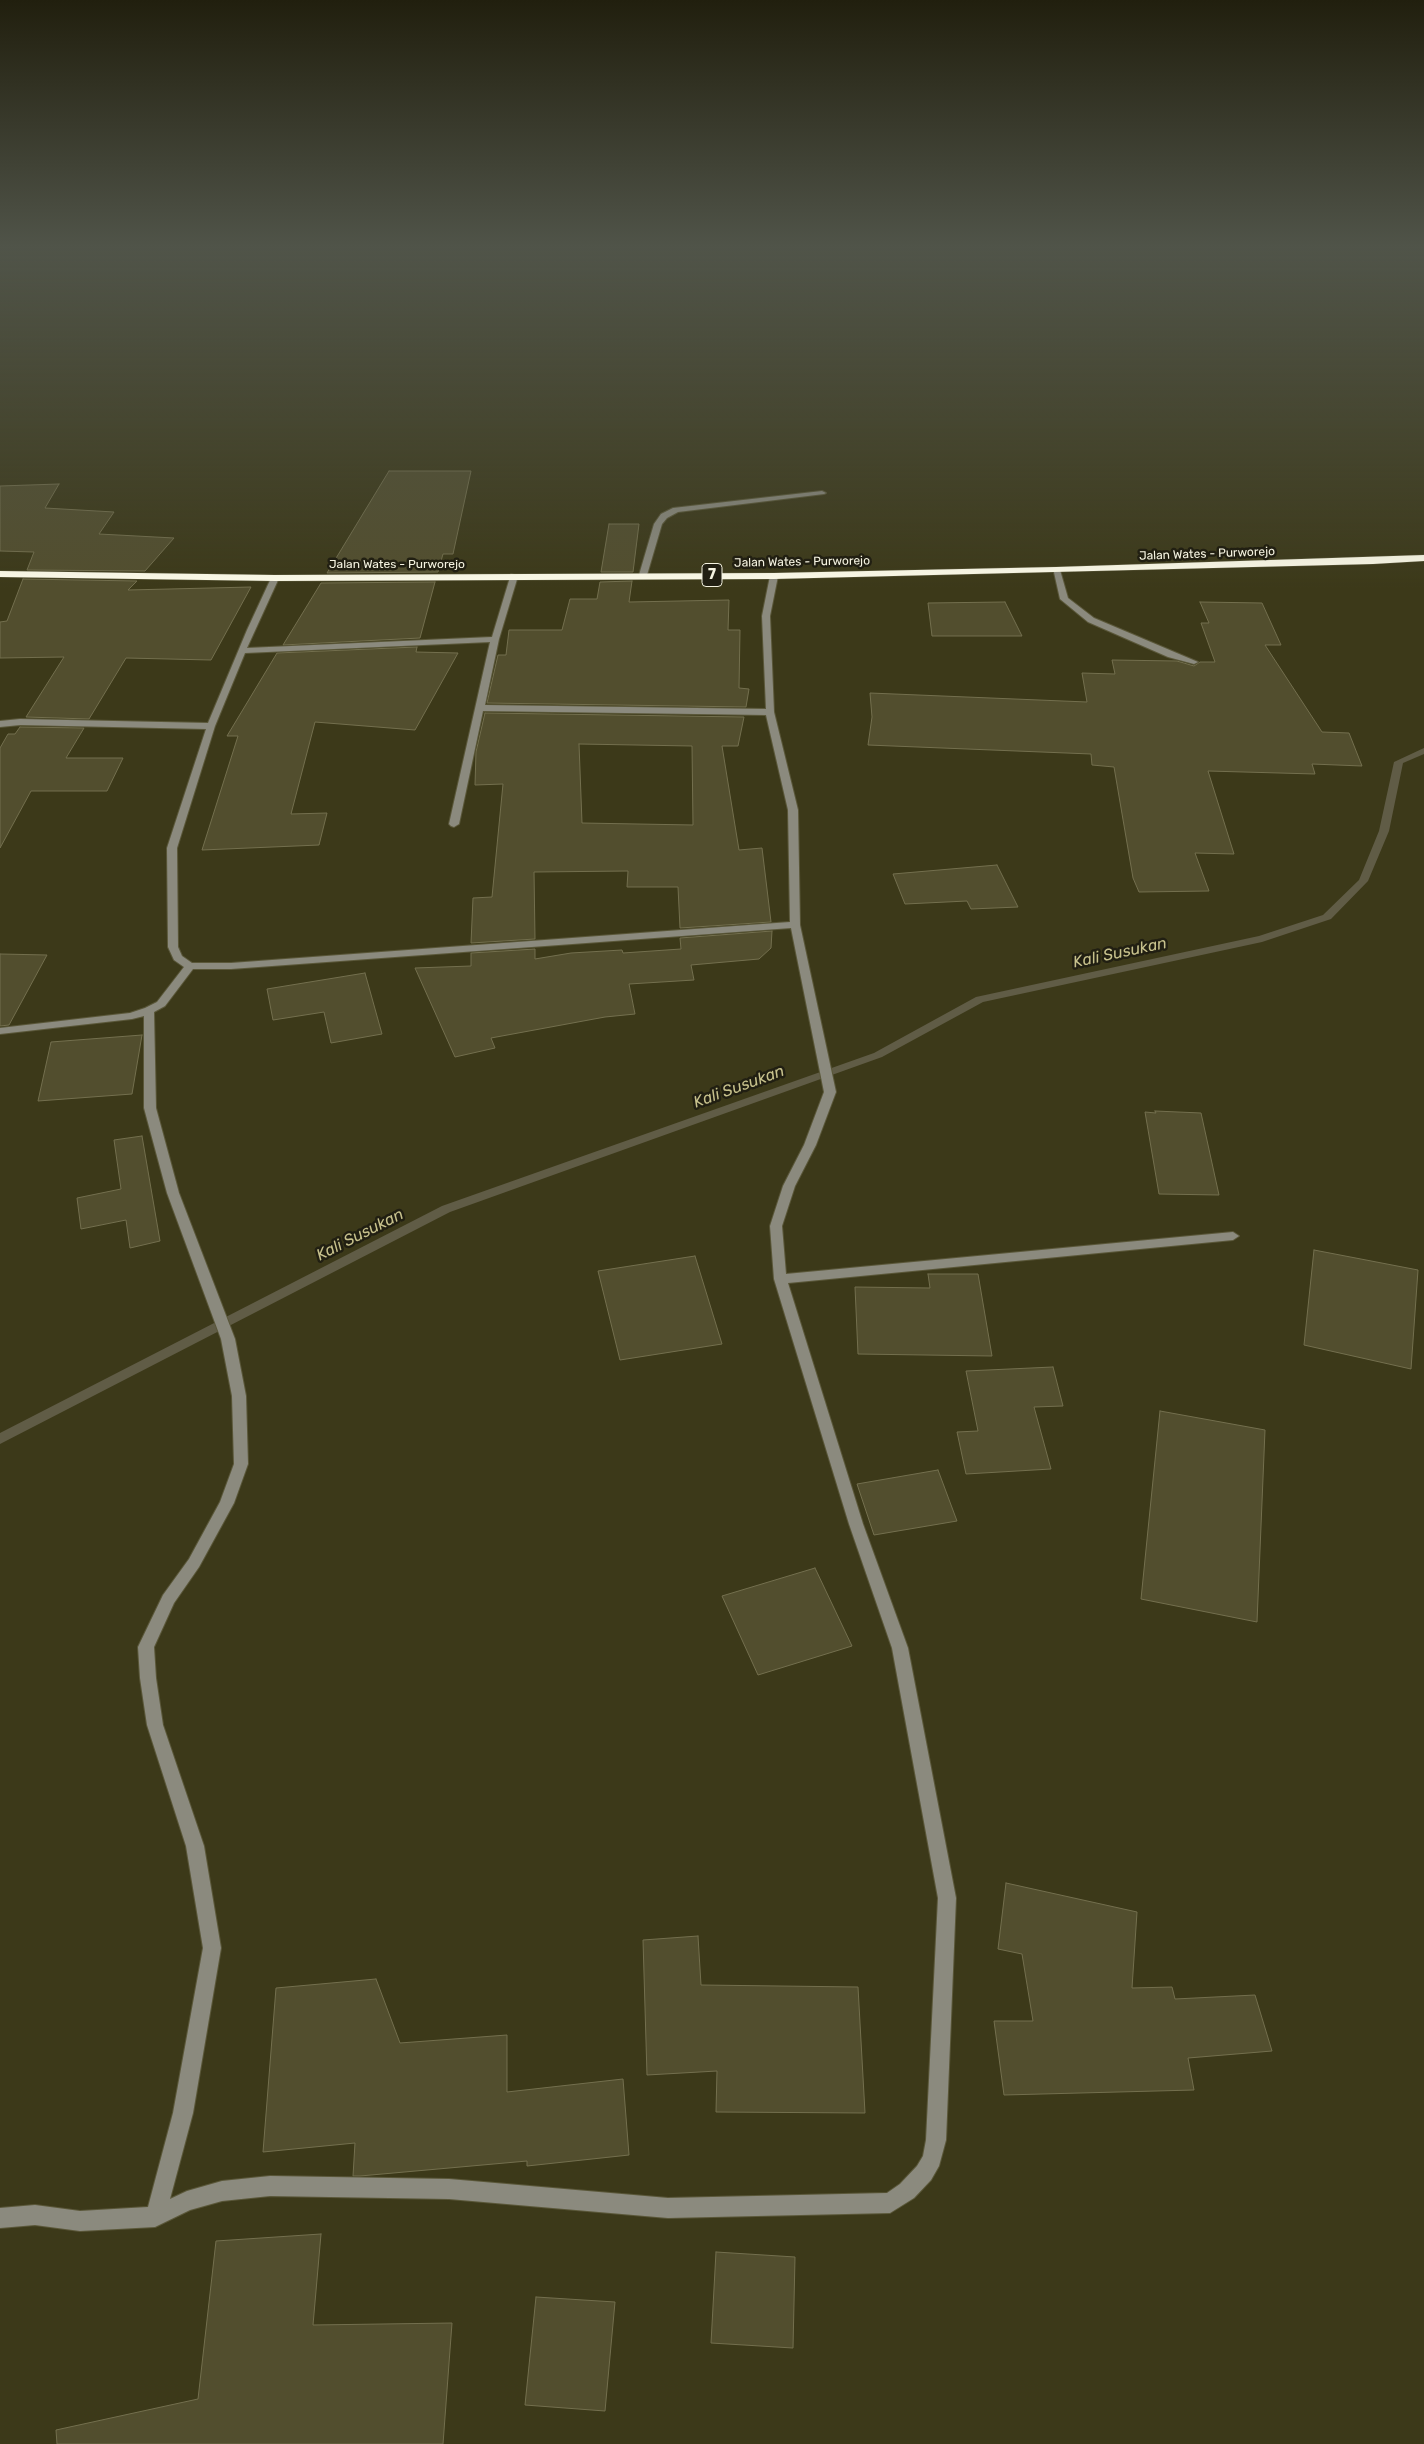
<!DOCTYPE html>
<style>
body{margin:0}
canvas{display:block;background:#3c3919}
</style>
<canvas width="1424" height="2444"></canvas>
<script>
const ctx = document.querySelector('canvas').getContext('2d');
ctx.lineJoin = 'round';
function poly(rows) {
  const path = new Path2D();
  for (const r of rows) {
    path.moveTo(r[0], r[1]);
    for (let i = 2; i < r.length; i += 2) path.lineTo(r[i], r[i + 1]);
  }
  return path;
}
function fillPath(path, color) {
  ctx.fillStyle = color;
  ctx.fill(path, 'evenodd');
}
function stroke(path, color, width, dash) {
  ctx.strokeStyle = color;
  ctx.lineWidth = width;
  ctx.lineCap = dash ? 'butt' : 'round';
  ctx.setLineDash(dash || []);
  ctx.stroke(path);
}
function label(font, color, halo, rows, align = 'center') {
  ctx.font = font + ' Rubik,sans-serif';
  ctx.lineWidth = 5;
  ctx.setLineDash([]);
  ctx.textBaseline = 'middle';
  ctx.strokeStyle = halo;
  ctx.fillStyle = color;
  for (const [text, x, y, turn = 0] of rows) {
    ctx.save();
    ctx.translate(x, y);
    ctx.rotate((+turn || 0) * Math.PI / 180);
    ctx.textAlign = isNaN(turn) ? turn : align;
    if (halo) ctx.strokeText(text, 0, 0);
    ctx.fillText(text, 0, 0);
    ctx.restore();
  }
}
fillPath(poly([
 [1424,748,1424,754,1403,763,1389,831,1368,881,1331,919,1262,942,983,1002,882,1057,450,1212,0,1444,0,1433,442,1206,874,1053,976,997,1259,936,1323,915,1359,880,1379,831,1394,762,1424,748]
]), '#605c46');
const building = poly([
 [389,471,471,471,453,554,443,554,438,572,327,573,389,471],
 [59,484,45,508,114,512,99,534,174,538,145,571,27,570,34,552,0,551,0,486,59,484],
 [609,524,639,524,633,572,601,572,609,524],
 [23,579,137,581,128,590,251,587,211,660,126,658,89,719,26,717,64,657,0,658,0,622,7,621,23,579],
 [632,581,629,602,729,600,728,630,740,630,739,688,749,689,746,707,487,703,498,655,506,655,509,630,562,630,570,599,597,599,600,582,632,581],
 [435,582,420,638,283,645,321,583,435,582],
 [1005,602,1022,636,932,636,928,603,1005,602],
 [1200,602,1262,603,1281,645,1265,645,1322,732,1349,733,1362,766,1312,764,1315,774,1208,771,1234,854,1195,853,1209,891,1139,892,1133,878,1114,767,1092,765,1091,754,868,745,872,717,870,693,1087,702,1082,673,1115,674,1112,660,1177,661,1194,666,1200,662,1215,662,1201,623,1209,623,1200,602],
 [417,647,416,652,458,653,415,730,315,722,291,814,327,813,319,845,202,850,238,736,227,736,277,653,417,647],
 [485,713,744,717,738,746,722,746,739,850,762,848,771,922,680,928,678,887,627,887,628,871,534,872,535,939,471,943,473,898,492,897,503,784,475,785,476,752,485,713],
 [579,744,692,746,693,825,582,823,579,744],
 [20,727,84,728,66,758,123,758,107,791,31,791,0,848,0,748,8,734,15,734,20,727],
 [997,865,1018,907,971,909,967,901,905,904,893,874,997,865],
 [772,931,771,948,759,959,691,965,694,980,629,984,635,1014,605,1017,491,1038,495,1048,455,1057,415,968,471,966,471,953,535,949,535,959,571,953,622,950,623,953,681,949,680,938,772,931],
 [0,954,47,955,9,1025,0,1026,0,954],
 [365,973,382,1034,331,1043,324,1012,273,1020,267,989,365,973],
 [142,1035,132,1094,38,1101,51,1042,142,1035],
 [1155,1111,1201,1113,1219,1195,1159,1194,1145,1112,1156,1113,1155,1111],
 [142,1136,160,1241,130,1248,126,1220,81,1229,77,1198,121,1189,114,1140,142,1136],
 [1314,1250,1418,1270,1411,1369,1304,1345,1314,1250],
 [695,1256,722,1344,620,1360,598,1271,695,1256],
 [928,1274,978,1274,992,1356,858,1354,855,1287,930,1288,928,1274],
 [1053,1367,1063,1406,1034,1407,1051,1469,966,1474,957,1432,978,1431,966,1371,1053,1367],
 [1160,1411,1265,1430,1257,1622,1141,1599,1160,1411],
 [938,1470,957,1521,874,1535,857,1484,938,1470],
 [815,1568,852,1646,758,1675,722,1596,815,1568],
 [1006,1883,1137,1912,1132,1988,1172,1987,1175,1999,1255,1995,1272,2051,1188,2058,1194,2090,1004,2095,994,2021,1033,2021,1022,1954,998,1949,1006,1883],
 [698,1936,701,1985,858,1987,865,2113,716,2112,717,2071,647,2075,643,1940,698,1936],
 [376,1979,400,2043,507,2035,507,2092,623,2079,629,2155,527,2166,527,2161,360,2176,353,2176,355,2143,263,2152,276,1988,376,1979],
 [321,2234,313,2325,452,2323,443,2444,57,2444,56,2430,198,2399,216,2241,321,2234],
 [716,2252,795,2257,793,2348,711,2343,716,2252],
 [536,2297,615,2302,605,2411,525,2405,536,2297]
]);
fillPath(building, '#524e2e');
stroke(building, '#736f4e', 1);
const minor = poly([
 [822,491,826,493,824,494,678,512,667,518,662,524,647,575,643,577,639,575,654,524,661,514,673,508,822,491],
 [1053,568,1060,570,1068,598,1094,618,1198,662,1194,664,1168,657,1088,622,1060,599,1053,568],
 [511,574,518,576,499,639,485,705,766,709,762,616,770,576,774,574,778,576,770,616,774,712,798,810,800,925,836,1092,816,1145,795,1186,782,1226,786,1274,1233,1232,1239,1236,1233,1240,788,1283,863,1524,908,1648,956,1898,946,2140,939,2166,931,2180,914,2198,890,2213,668,2218,449,2199,270,2196,222,2201,190,2210,155,2227,80,2231,35,2225,0,2228,0,2208,35,2205,80,2211,148,2207,173,2113,203,1948,186,1846,147,1725,140,1678,138,1647,163,1595,189,1559,220,1502,234,1464,232,1396,221,1339,167,1193,144,1108,144,1016,132,1019,0,1034,0,1028,130,1013,145,1008,157,1002,184,967,174,960,168,947,167,848,206,729,20,725,0,727,0,721,20,719,208,723,247,630,272,576,279,578,247,648,492,637,511,574],
 [490,642,449,824,451,826,454,827,459,824,483,711,766,715,788,810,790,922,231,963,192,963,182,956,178,947,177,848,215,726,245,653,490,642],
 [791,928,824,1092,804,1145,783,1186,770,1226,774,1279,849,1524,892,1648,938,1898,926,2140,923,2156,917,2166,900,2184,887,2193,668,2198,449,2179,270,2176,222,2181,187,2191,170,2199,193,2113,221,1948,204,1846,163,1725,156,1678,154,1647,174,1603,199,1567,234,1503,248,1464,246,1396,235,1339,179,1193,156,1108,154,1012,165,1006,193,969,231,969,791,928]
]);
const highway = poly([
 [1424,555,1424,561,1373,564,774,579,275,581,0,577,0,571,275,575,774,573,1056,567,1424,555]
]);
stroke(minor, '#5a5739', 2);
stroke(highway, '#5a5739', 1);
fillPath(minor, '#8b8a7e');
fillPath(highway, '#fefcea');
const sky = ctx.createLinearGradient(0, 0, 0, 589);
sky.addColorStop(0, '#211f0e');
sky.addColorStop(0.42, '#505449');
sky.addColorStop(1, '#50544900');
ctx.fillStyle = sky;
ctx.fillRect(0, 0, 1424, 589);
label('12px', '#f5f3e1', '#211f12', [
 ["Jalan Wates - Purworejo",1207,554,-2],
 ["Jalan Wates - Purworejo",802,562,-1],
 ["Jalan Wates - Purworejo",397,565]
]);
for (const [x, y, w] of [
 [712,575,20]
]) {
  const box = new Path2D();
  box.roundRect(x - w / 2, y - 11.5, w, 23, 4);
  ctx.fillStyle = '#211f12';
  ctx.fill(box);
  stroke(box, '#f5f3e1', 1);
}
label('bold 14px', '#f5f3e1', null, [
 ["7",712,575]
]);
label('italic 16px', '#c7c18c', '#211f12', [
 ["Kali Susukan",1120,953,-12],
 ["Kali Susukan",739,1087,-20],
 ["Kali Susukan",360,1235,-27]
]);
</script>
